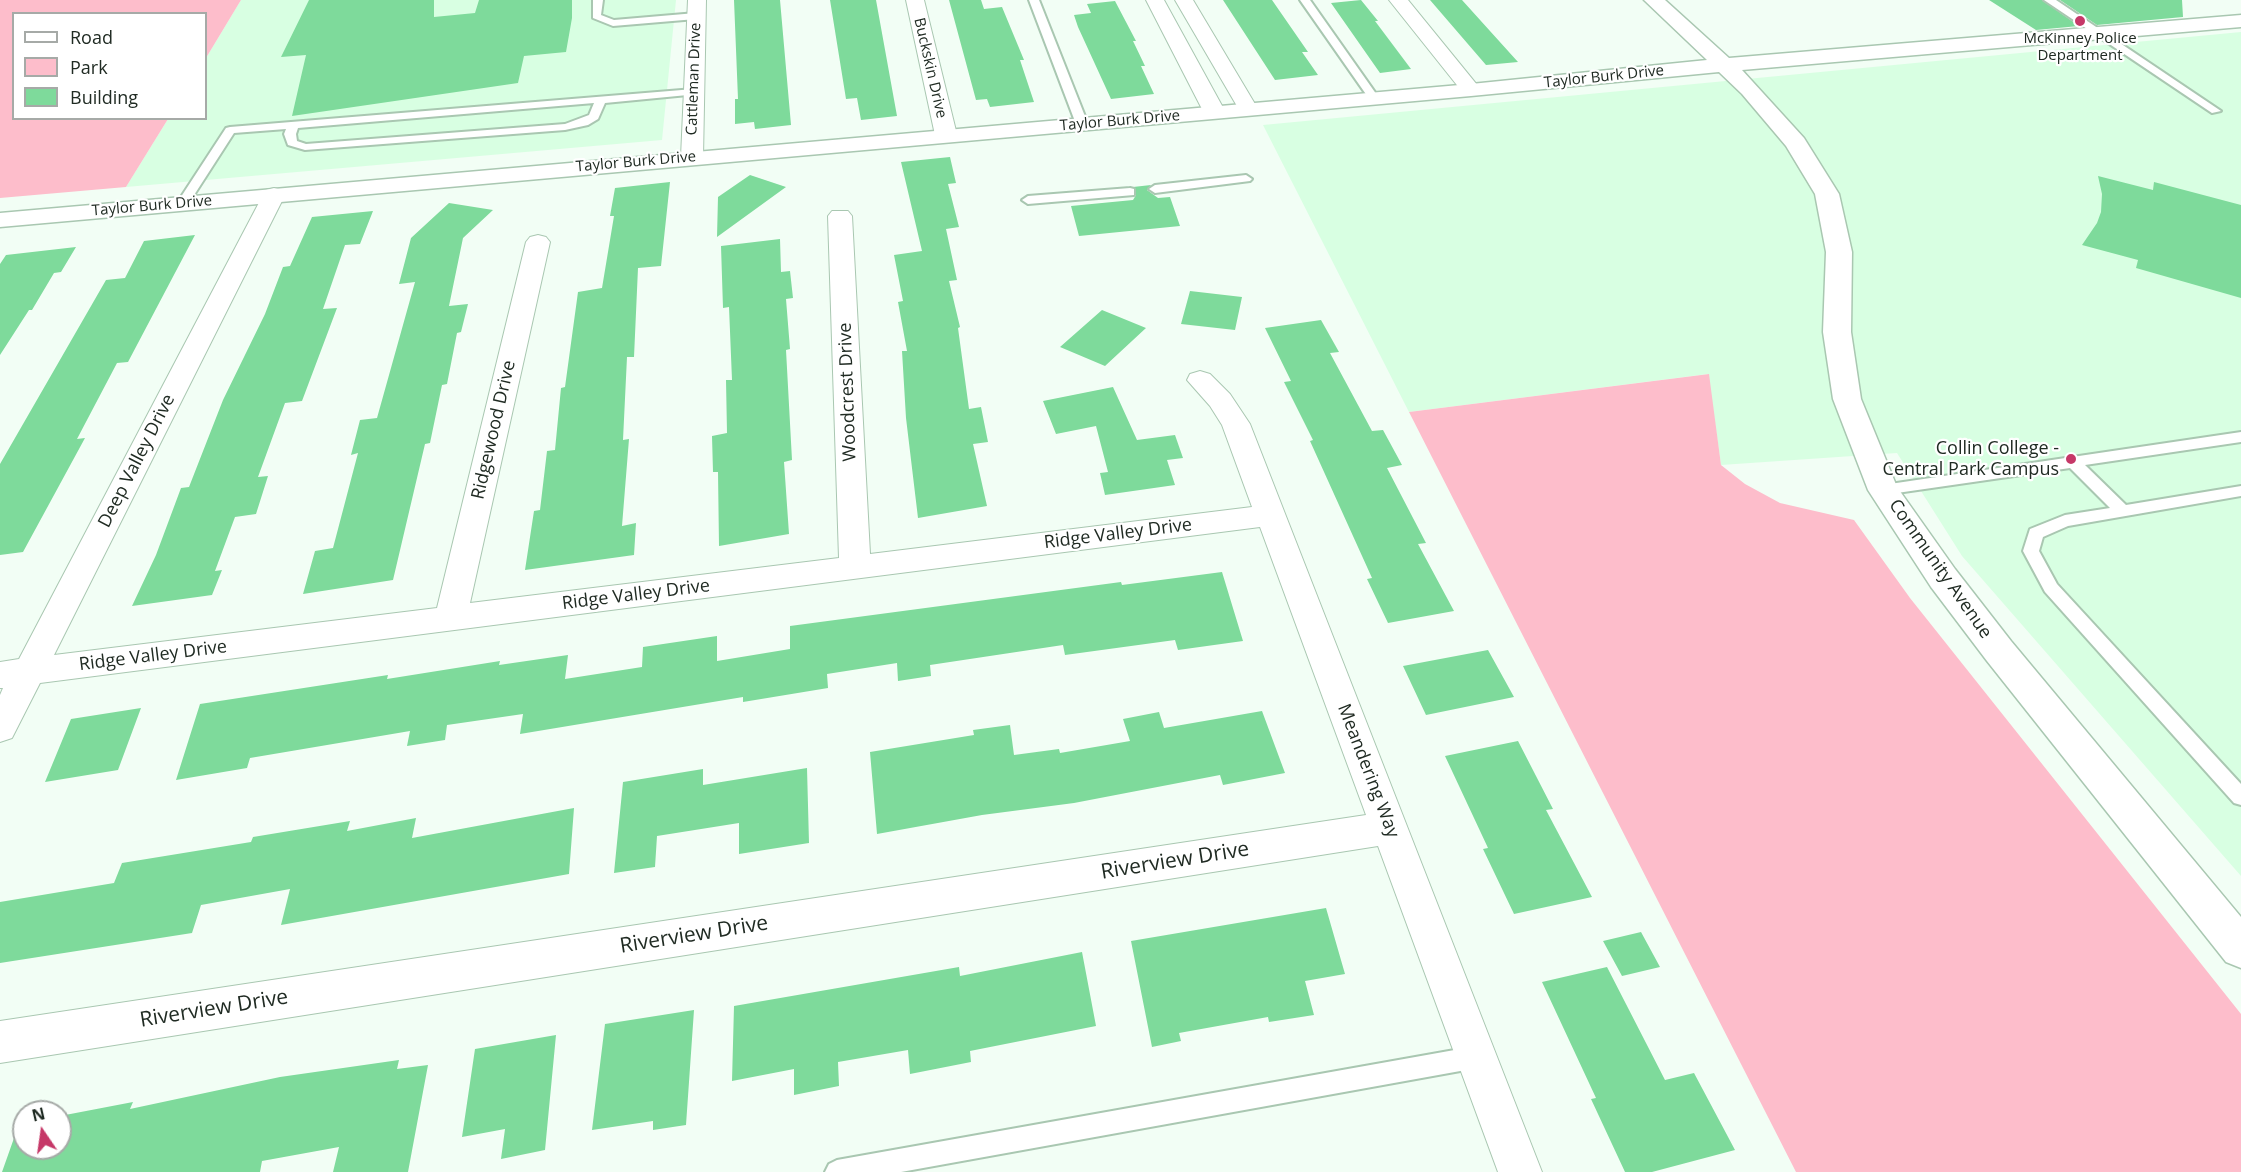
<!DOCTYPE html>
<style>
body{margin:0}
#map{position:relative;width:2241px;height:1172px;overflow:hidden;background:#f2fef5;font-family:"Open Sans",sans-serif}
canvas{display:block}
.legend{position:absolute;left:12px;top:12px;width:195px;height:108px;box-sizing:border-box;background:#fff;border:2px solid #a6aaa7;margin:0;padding:8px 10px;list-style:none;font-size:18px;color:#202b23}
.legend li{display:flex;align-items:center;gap:12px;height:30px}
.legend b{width:30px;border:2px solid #a6aaa7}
.north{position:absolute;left:12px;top:1100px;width:60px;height:60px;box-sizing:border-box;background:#fff;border:2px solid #a6aaa7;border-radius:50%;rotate:347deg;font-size:16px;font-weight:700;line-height:24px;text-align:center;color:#202b23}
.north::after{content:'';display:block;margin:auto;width:21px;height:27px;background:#c63868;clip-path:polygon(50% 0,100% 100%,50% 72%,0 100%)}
</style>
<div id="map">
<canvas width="2241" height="1172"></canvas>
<ul class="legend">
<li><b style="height:8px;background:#fff"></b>Road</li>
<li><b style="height:16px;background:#fdbdcb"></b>Park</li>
<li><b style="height:16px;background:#7eda9b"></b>Building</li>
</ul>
<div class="north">N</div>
</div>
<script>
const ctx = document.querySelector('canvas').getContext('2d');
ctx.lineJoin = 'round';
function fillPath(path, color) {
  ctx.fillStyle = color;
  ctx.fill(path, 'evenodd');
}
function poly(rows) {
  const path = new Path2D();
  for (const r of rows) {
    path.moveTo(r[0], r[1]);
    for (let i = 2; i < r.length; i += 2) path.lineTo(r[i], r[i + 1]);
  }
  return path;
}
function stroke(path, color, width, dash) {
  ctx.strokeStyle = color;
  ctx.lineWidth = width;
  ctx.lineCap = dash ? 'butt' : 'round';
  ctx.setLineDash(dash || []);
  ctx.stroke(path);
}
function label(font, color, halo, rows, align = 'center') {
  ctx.font = font + ' "Open Sans",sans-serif';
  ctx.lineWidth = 4.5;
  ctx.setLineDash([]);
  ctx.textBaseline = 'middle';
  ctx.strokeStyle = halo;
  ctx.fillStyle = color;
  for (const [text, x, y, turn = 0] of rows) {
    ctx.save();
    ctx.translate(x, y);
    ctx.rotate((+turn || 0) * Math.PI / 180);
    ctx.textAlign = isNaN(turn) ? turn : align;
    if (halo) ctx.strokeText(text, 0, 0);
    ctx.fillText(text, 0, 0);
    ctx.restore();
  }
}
fillPath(poly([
 [241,0,676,0,662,140,126,187,168,119,206,118,206,58],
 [2241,32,2241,876,1962,556,1897,453,1721,465,1708,374,1409,412,1263,125]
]), '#d8ffe2');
fillPath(poly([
 [0,0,241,0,206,58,206,14,14,14,14,118,168,119,126,187,0,198],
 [1709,374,1721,465,1745,484,1780,503,1854,520,1910,598,2241,1014,2241,1172,1796,1172,1409,412]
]), '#fdbdcb');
fillPath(poly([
 [309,0,434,0,434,17,475,13,479,0,572,0,572,18,566,52,524,56,518,83,292,116,306,55,281,57],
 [734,0,780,0,791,125,755,129,754,122,735,124,735,99,738,99],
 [830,0,876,0,897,116,861,120,857,98,846,99],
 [949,0,981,0,984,9,1002,7,1024,60,1020,60,1034,102,990,107,987,99,976,100],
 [1223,0,1272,0,1308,52,1302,52,1318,75,1275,80],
 [1361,0,1378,21,1375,21,1411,69,1380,73,1331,3],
 [1430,0,1462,0,1518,62,1486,65],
 [1989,0,2042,0,2079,26,2036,30],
 [2060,0,2182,0,2183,17,2097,25],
 [1115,1,1136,41,1133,41,1145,66,1141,66,1154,94,1111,99,1078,27,1074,15,1091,13,1087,4],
 [950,157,956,183,948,184,959,227,946,229,957,280,949,281,960,327,958,328,969,409,981,407,988,442,973,444,987,506,918,518,906,418,902,351,907,351,898,302,903,301,894,255,922,251,901,162],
 [750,175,786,187,717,237,718,197],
 [2098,176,2153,190,2154,182,2241,205,2241,298,2136,268,2138,260,2082,245,2097,223,2101,212,2102,194],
 [670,182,661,266,638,268,634,357,627,357,623,440,629,439,622,526,636,523,634,555,525,570,534,511,540,510,547,451,555,450,561,388,565,387,578,292,602,288,614,216,610,216,615,188],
 [1151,185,1147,190,1158,198,1170,197,1180,226,1079,236,1071,206,1133,200,1136,195,1133,187],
 [449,203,493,210,463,238,449,306,468,304,461,332,457,333,447,384,442,385,430,443,425,444,393,580,303,594,315,551,333,548,358,453,351,455,360,420,377,418,415,282,399,284,411,238],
 [373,211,360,244,345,245,323,309,337,308,302,401,285,403,258,477,268,476,256,514,235,517,215,571,222,570,212,595,132,606,156,555,181,488,189,487,223,400,265,314,283,267,290,266,312,217],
 [195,235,128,362,117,363,77,439,85,438,23,552,0,555,0,464,106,280,125,278,144,241],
 [780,239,781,272,790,271,793,298,786,299,790,349,786,350,792,460,784,462,789,534,719,546,718,472,713,472,712,436,727,433,726,380,732,380,729,307,723,308,721,246],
 [76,247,61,272,54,273,32,310,29,310,0,355,0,264,6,255],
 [1190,291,1242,297,1235,330,1181,324],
 [1102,310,1146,328,1105,366,1060,347],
 [1321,320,1339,352,1330,353,1372,431,1383,430,1402,465,1387,468,1426,543,1418,544,1454,611,1388,623,1367,579,1372,578,1310,441,1313,440,1284,382,1291,381,1265,328],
 [1113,387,1137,440,1175,435,1183,458,1167,460,1175,485,1105,495,1100,473,1108,472,1096,426,1056,434,1043,401],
 [1222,572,1243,641,1178,650,1175,640,1065,655,1063,645,930,665,931,676,898,681,897,663,827,674,828,688,743,702,743,697,520,734,523,714,447,725,445,740,407,746,410,731,250,758,247,768,176,780,200,704,388,675,387,679,500,661,499,665,568,655,565,679,642,667,643,647,717,636,717,661,790,649,790,626,1121,582,1122,585],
 [1488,650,1514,697,1426,715,1403,666],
 [141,708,118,770,45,782,71,719],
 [1262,711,1285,773,1223,785,1220,775,1074,803,982,815,877,834,870,752,974,735,973,730,1010,725,1014,755,1059,749,1060,753,1130,741,1123,719,1159,712,1164,728],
 [1518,741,1553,809,1546,810,1592,897,1514,914,1483,849,1488,848,1445,756],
 [807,768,809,843,739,854,739,823,657,836,655,867,614,873,623,782,703,769,703,785],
 [574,808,569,874,281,925,290,889,201,905,192,933,0,963,0,902,114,883,122,863,251,842,253,837,350,821,347,831,416,818,412,838],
 [1326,908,1345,974,1305,981,1314,1015,1269,1022,1268,1017,1179,1033,1181,1041,1152,1047,1131,941],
 [1641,932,1660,967,1622,976,1603,941],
 [1082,952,1096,1026,970,1051,971,1062,910,1074,908,1050,838,1062,839,1086,794,1095,794,1069,732,1081,734,1006,959,967,960,976],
 [1607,967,1665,1080,1694,1073,1735,1150,1652,1172,1625,1172,1591,1099,1596,1098,1542,982],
 [694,1010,686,1125,653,1130,653,1121,592,1130,605,1024],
 [556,1035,545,1150,501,1159,505,1129,462,1137,475,1049],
 [399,1060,397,1069,428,1065,408,1172,333,1172,339,1147,262,1161,260,1172,2,1172,19,1124,24,1123,24,1148,60,1148,60,1116,133,1102,130,1109,280,1077]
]), '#7eda9b');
const lane = poly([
 [593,0,603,0,601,15,614,20,696,13,701,16,696,19,613,26,593,18,593,0],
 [1029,0,1039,0,1088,124,1086,126,1076,124,1029,0],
 [1300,0,1310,0,1379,98,1378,100,1370,100,1300,0],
 [2044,0,2056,0,2221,111,2212,113,2044,0],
 [694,89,698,90,698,94,605,103,598,119,588,125,565,130,305,150,288,145,284,134,286,129,234,133,187,206,177,203,226,128,230,127,694,89],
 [594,103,589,115,565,124,306,144,297,141,296,134,298,128,594,103],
 [1246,175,1252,179,1250,181,1155,193,1149,189,1155,185,1246,175],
 [1130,188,1134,189,1134,195,1028,204,1022,200,1028,196,1130,188],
 [2241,432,2241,442,2085,465,2126,505,2241,486,2241,496,2068,526,2043,537,2039,551,2057,584,2241,784,2241,805,2234,803,2045,592,2023,551,2030,529,2065,515,2110,508,2070,468,1883,495,1875,490,1883,485,2241,432],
 [1477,1046,1485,1049,1488,1057,1485,1065,1477,1068,901,1172,825,1172,829,1164,837,1160,1477,1046]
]);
const street = poly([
 [688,0,706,0,703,157,700,162,692,164,684,162,681,157,688,0],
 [906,0,924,0,957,135,954,140,946,141,938,140,935,135,906,0],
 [1146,0,1164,0,1226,113,1222,117,1208,117,1204,113,1146,0],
 [1175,0,1193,0,1258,109,1255,113,1241,113,1175,0],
 [1389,0,1408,0,1478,86,1481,90,1478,94,1464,94,1389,0],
 [274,188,282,190,285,195,54,655,437,608,526,242,530,237,538,235,546,237,550,242,470,603,839,558,828,216,832,211,848,211,852,216,870,554,1252,507,1222,425,1210,406,1187,380,1190,374,1200,371,1210,374,1230,394,1250,424,1542,1172,1498,1172,1378,846,0,1063,0,1021,1366,815,1260,527,40,683,12,738,0,742,0,695,3,688,0,688,0,662,19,659,263,195,266,190,274,188]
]);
const secondary = poly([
 [1644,0,1665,0,1729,58,2241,15,2241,27,1742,70,1804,138,1839,194,1852,252,1851,332,1861,399,1897,487,1955,569,2011,641,2241,917,2241,968,2226,962,1987,661,1931,587,1868,490,1833,399,1823,332,1826,252,1815,194,1786,146,1742,94,1719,72,1471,96,0,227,0,213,1471,84,1707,60,1644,0]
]);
stroke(lane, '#a9c7b1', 4);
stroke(street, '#a9c7b1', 2);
stroke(secondary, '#a9c7b1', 3);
fillPath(lane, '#fff');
fillPath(street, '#fff');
fillPath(secondary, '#fff');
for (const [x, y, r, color] of [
 [2080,21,6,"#c63868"],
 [2071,459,6,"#c63868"]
]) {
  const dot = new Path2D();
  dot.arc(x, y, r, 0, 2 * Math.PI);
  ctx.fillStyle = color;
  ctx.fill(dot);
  stroke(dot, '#fff', 2);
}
label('15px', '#202b23', '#fff', [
 ["McKinney Police",2080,39],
 ["Department",2080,56]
]);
label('15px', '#202b23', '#fff', [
 ["Buckskin Drive",930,68,77],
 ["Taylor Burk Drive",1604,77,-6],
 ["Cattleman Drive",694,79,-88],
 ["Taylor Burk Drive",1120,121,-5],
 ["Taylor Burk Drive",636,162,-5],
 ["Taylor Burk Drive",152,206,-5]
]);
label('18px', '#202b23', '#fff', [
 ["Woodcrest Drive",848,392,-92],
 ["Ridgewood Drive",494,430,-77],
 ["Deep Valley Drive",137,461,-63],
 ["Ridge Valley Drive",1118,534,-7],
 ["Community Avenue",1940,569,55],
 ["Ridge Valley Drive",636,595,-7],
 ["Ridge Valley Drive",153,656,-7],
 ["Meandering Way",1368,771,69]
]);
label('18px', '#202b23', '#fff', [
 ["Collin College -",2059,449],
 ["Central Park Campus",2059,470]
], 'right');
label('21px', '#202b23', '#fff', [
 ["Riverview Drive",1175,861,-9],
 ["Riverview Drive",694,935,-9],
 ["Riverview Drive",214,1009,-9]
]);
</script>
